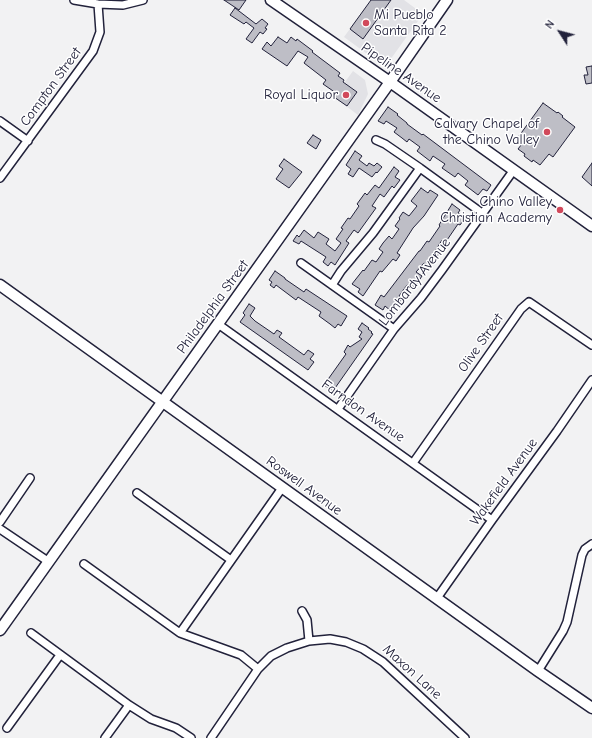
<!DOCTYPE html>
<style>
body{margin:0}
#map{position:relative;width:592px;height:738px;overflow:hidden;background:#f2f2f3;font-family:"Comic Neue",sans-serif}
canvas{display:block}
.north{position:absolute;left:540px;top:12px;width:40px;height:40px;-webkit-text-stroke:3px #fff;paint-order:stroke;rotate:306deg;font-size:11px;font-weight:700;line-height:16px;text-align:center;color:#22223b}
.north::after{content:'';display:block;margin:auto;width:14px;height:18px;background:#22223b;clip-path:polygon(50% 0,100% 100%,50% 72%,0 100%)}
</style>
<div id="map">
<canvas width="592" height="738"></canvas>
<div class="north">N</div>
</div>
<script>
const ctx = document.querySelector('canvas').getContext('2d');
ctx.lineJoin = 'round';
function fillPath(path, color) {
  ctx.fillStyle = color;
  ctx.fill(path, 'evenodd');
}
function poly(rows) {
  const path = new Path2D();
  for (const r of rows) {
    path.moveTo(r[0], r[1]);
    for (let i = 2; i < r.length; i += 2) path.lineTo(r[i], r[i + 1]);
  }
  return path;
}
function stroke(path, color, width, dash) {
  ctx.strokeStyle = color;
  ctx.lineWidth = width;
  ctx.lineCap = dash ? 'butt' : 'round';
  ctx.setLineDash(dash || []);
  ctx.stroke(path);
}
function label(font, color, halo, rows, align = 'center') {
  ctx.font = font + ' "Comic Neue",sans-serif';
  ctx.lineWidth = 3;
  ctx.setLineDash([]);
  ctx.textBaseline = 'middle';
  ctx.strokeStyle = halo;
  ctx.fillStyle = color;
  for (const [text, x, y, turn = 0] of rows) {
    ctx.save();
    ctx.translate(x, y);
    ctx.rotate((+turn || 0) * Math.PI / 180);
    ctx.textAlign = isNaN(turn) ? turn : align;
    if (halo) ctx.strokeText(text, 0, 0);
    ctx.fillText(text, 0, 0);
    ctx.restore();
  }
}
fillPath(poly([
 [371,0,404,0,423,14,385,67,344,37],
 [353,71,365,80,368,94,358,115,334,97]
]), '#e2e2e6');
const building = poly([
 [224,0,246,0,239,10,224,0],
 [371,0,391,0,363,39,350,29,371,0],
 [235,8,256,24,262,19,268,24,265,28,267,29,263,34,260,32,252,43,246,39,254,28,246,22,244,24,230,15,235,8],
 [278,37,287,43,291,37,296,41,297,39,313,51,312,52,340,73,338,76,344,80,343,82,357,92,347,106,334,97,336,93,323,84,326,80,304,63,308,57,298,51,287,66,262,49,267,42,271,46,278,37],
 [592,66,592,83,586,84,584,75,588,75,586,67,592,66],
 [543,103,557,113,558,112,563,116,562,117,575,127,553,157,549,154,540,165,533,160,532,162,524,156,525,154,518,149,525,140,519,136,543,103],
 [388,107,398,114,397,115,407,123,407,124,422,135,423,134,491,185,487,191,483,189,478,195,465,185,468,181,458,173,455,177,442,168,445,164,433,156,430,161,417,151,420,147,409,139,407,142,402,138,394,132,397,128,386,121,384,124,378,121,388,107],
 [313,135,321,140,316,149,307,143,313,135],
 [355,151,362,156,359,160,367,166,369,163,374,166,377,163,382,167,377,173,376,172,372,177,359,168,353,177,348,174,351,169,346,165,355,151],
 [284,159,302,172,289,188,276,179,283,169,279,166,284,159],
 [592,163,592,186,582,177,592,163],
 [394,167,399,171,395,177,400,180,394,188,392,186,384,197,380,194,372,206,376,208,363,226,358,233,354,230,346,241,349,243,335,265,331,262,328,266,323,262,326,257,301,241,299,244,293,241,297,235,299,237,304,230,314,238,318,232,329,239,326,244,335,251,341,243,336,239,343,229,341,228,348,218,350,219,359,206,357,204,365,193,367,195,375,185,379,188,394,167],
 [421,188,428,193,430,190,438,195,424,216,413,228,397,253,400,255,396,261,393,259,382,272,380,271,363,296,358,292,360,289,352,284,363,270,364,271,372,260,376,262,383,252,379,249,383,243,389,236,392,239,399,229,395,226,400,219,399,218,403,212,409,216,417,206,411,201,421,188],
 [452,204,460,210,458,213,465,218,460,225,458,224,445,243,442,240,435,251,439,254,428,266,424,263,416,272,422,276,418,282,412,289,407,285,399,296,402,299,398,304,396,303,391,311,385,306,383,310,375,305,381,295,384,297,419,251,420,251,427,241,429,242,440,226,439,225,452,204],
 [275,271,285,278,285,279,304,292,306,289,347,316,341,326,338,324,335,328,330,324,319,316,321,312,298,297,296,300,276,285,274,288,270,285,272,282,269,280,275,271],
 [249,304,255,308,250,316,255,321,274,334,277,330,282,333,279,337,304,355,308,350,314,354,310,359,314,362,308,370,240,322,245,315,243,313,249,304],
 [362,323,369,328,368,329,372,332,371,333,373,334,333,391,324,385,346,354,344,352,348,345,350,347,362,339,359,337,362,332,358,329,362,323]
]);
fillPath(building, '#bebec6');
stroke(building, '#22223b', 1);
const street = poly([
 [74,0,98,4,123,5,143,0],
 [0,121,28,141],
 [376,140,385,144,420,168,482,213],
 [0,178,93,51,100,32,98,4],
 [301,263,394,329],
 [332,285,341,271,373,233,420,168],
 [218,324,492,520],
 [338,409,394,329,421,298,442,270,513,171],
 [413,463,521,309,529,302,592,345],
 [137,493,231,560],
 [0,522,30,478],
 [0,529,49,562],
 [84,564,180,633,241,655,258,669],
 [437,598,492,520,557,431,592,380],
 [302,611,307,620,309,641],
 [31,633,129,705,151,719,176,728,191,738],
 [180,633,282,488],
 [538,671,563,631,567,622,582,555,585,549,592,544],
 [7,728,60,655],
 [105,738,129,705],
 [211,738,258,669,271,656,287,648,309,641,330,639,346,642,363,649,383,662,465,738]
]);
const secondary = poly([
 [271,0,390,82,592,226],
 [0,285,538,671,592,708],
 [0,630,390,82,447,0]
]);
stroke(street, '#22223b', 10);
stroke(secondary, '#22223b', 13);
stroke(street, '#fff', 7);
stroke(secondary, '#fff', 10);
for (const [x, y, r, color] of [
 [366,23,4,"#d1495b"],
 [346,95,4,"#d1495b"],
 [547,132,4,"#d1495b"],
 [560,210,4,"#d1495b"]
]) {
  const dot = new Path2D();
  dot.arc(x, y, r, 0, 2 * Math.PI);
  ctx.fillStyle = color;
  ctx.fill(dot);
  stroke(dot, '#fff', 1.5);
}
label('14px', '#22223b', '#fff', [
 ["Mi Pueblo",374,15,"left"],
 ["Santa Rita 2",374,31,"left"],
 ["Royal Liquor",338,95],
 ["Calvary Chapel of",539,124],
 ["the Chino Valley",539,140],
 ["Chino Valley",552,202],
 ["Christian Academy",552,218]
], 'right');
label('14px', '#22223b', '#fff', [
 ["Pipeline Avenue",401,73,35],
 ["Compton Street",51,87,-54],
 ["Lombardy Avenue",415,282,-52],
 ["Philadelphia Street",213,307,-54],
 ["Olive Street",481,343,-55],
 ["Farndon Avenue",363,411,35],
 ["Wakefield Avenue",504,482,-54],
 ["Roswell Avenue",304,486,36],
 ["Maxon Lane",412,672,42]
]);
</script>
